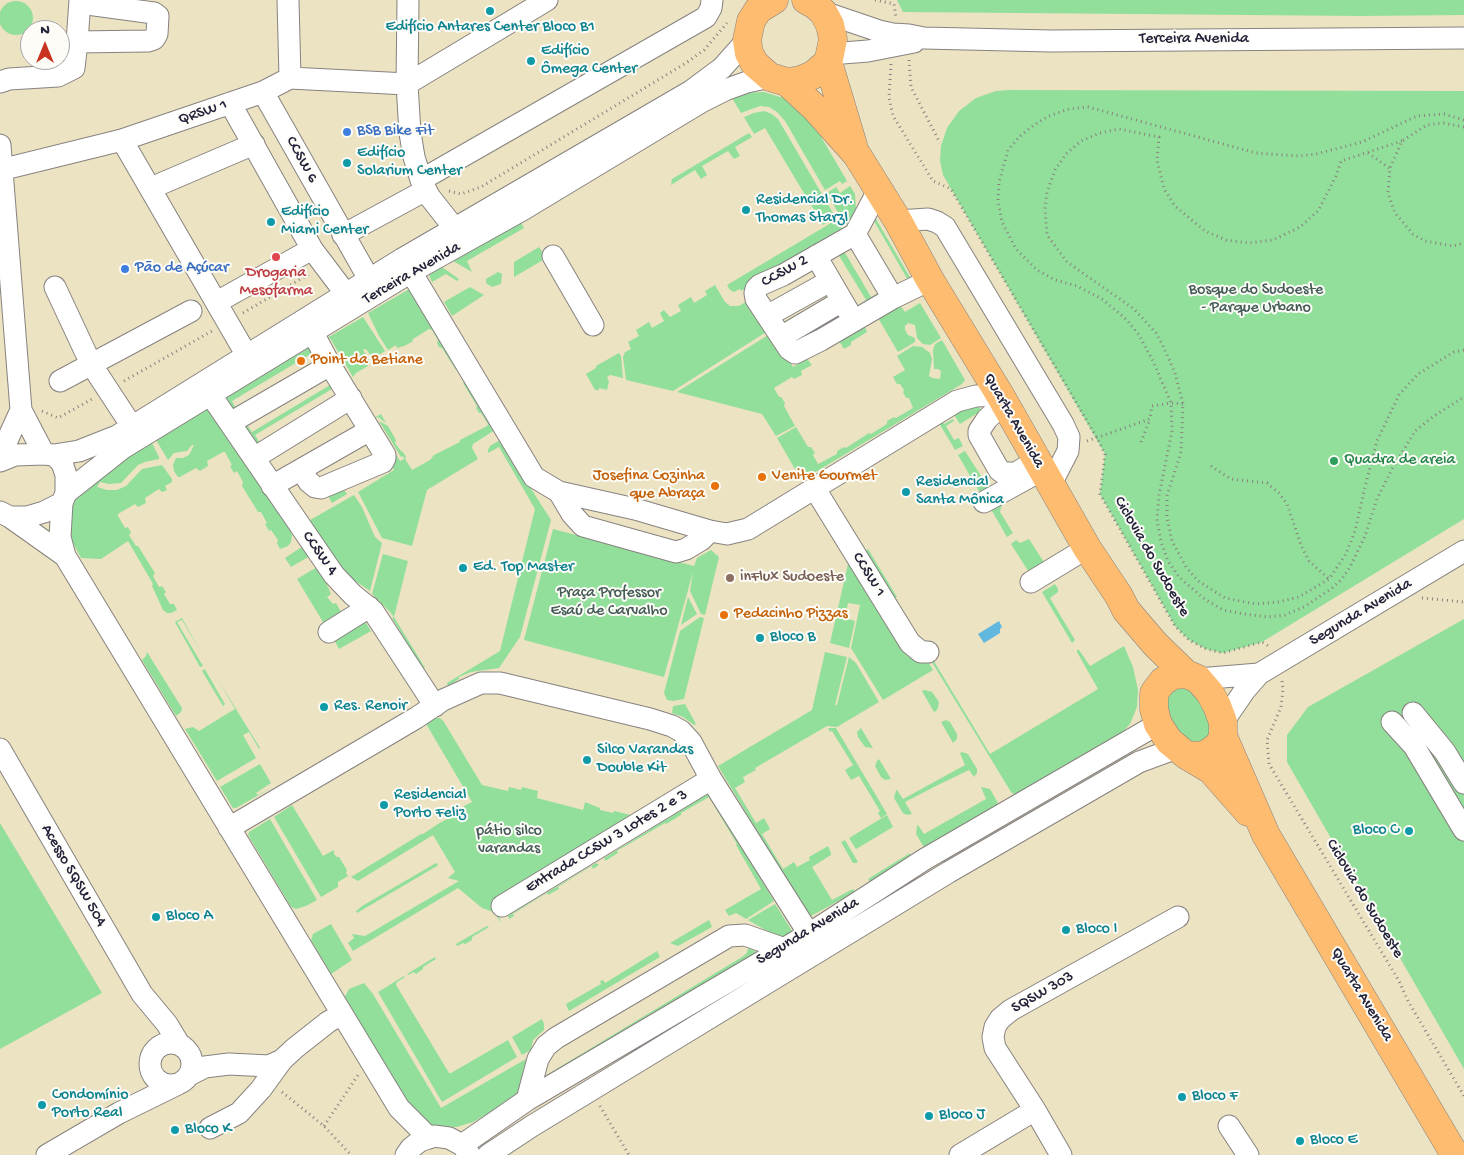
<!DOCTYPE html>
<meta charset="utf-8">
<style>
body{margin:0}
#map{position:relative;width:1464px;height:1155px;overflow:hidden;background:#ece3c3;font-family:"Gochi Hand",sans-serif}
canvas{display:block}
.north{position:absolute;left:20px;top:20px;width:50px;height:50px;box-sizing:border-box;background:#fdfcf7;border:1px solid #a5a5ac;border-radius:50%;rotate:0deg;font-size:14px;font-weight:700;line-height:20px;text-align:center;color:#22223b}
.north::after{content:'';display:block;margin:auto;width:18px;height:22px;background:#c8321e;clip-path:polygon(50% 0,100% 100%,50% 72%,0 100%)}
</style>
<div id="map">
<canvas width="1464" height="1155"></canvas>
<div class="north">N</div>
</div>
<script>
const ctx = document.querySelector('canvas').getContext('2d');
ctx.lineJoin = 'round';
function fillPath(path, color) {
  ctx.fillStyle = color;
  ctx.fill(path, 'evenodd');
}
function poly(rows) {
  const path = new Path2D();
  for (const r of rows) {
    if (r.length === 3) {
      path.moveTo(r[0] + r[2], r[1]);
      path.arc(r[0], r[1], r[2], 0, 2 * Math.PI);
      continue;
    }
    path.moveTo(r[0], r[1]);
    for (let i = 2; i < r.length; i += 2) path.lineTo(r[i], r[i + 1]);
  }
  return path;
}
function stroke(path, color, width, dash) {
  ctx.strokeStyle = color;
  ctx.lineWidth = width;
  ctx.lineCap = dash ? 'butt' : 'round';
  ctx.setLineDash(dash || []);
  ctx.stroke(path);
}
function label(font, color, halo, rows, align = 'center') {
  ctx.font = font + ' "Gochi Hand",sans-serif';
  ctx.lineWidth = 4;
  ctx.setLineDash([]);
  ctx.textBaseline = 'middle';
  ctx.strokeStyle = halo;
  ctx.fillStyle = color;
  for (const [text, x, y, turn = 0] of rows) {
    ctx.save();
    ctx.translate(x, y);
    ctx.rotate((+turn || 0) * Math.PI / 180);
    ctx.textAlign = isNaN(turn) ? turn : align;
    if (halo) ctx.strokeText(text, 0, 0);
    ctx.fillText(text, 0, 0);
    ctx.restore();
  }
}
fillPath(poly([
 [897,0,1464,0,1464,15,1361,16,903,12],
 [16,18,17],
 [1009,90,1464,91,1464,519,1262,642,1223,653,1206,649,1189,640,1175,626,1100,494,1105,454,943,175,940,161,941,146,947,128,959,111,976,98,996,91],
 [764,92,790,100,810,118,847,181,842,184,840,181,825,190,785,121,777,112,769,107,760,106,741,113,732,98,747,93],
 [764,111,772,114,778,119,833,213,829,221,823,225,765,128,754,134,744,117,754,113],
 [749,133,752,137,735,147,740,156,734,159,728,151,702,166,707,175,701,179,695,170,671,185,672,179],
 [850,186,855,194,856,210,851,222,845,225,827,193,836,187,840,193],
 [870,214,873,214,911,279,909,282],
 [834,216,843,230,741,291,740,289,734,292,730,290,727,285,831,223],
 [520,221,524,228,467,261,472,272,453,261],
 [539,247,547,259,543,260,514,277,514,262],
 [844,251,871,297,882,291,882,293,859,306,859,305,866,300,838,254],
 [442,267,459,279,457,281,446,274,432,282,429,275],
 [498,272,502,274,501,284,492,287,486,283,486,279],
 [715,285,725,302,730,306,739,306,752,298,771,329,673,391,626,380,623,357,625,352,631,349,628,342,639,336,636,330,649,322,652,328,664,321,660,313,664,310,670,317,681,311,678,305,691,297,694,303,707,295,705,291],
 [470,287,484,295,452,316,444,302],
 [411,288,458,369,457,370,456,370,442,348,439,347,437,343,438,340,432,330,429,329,413,339,412,342,404,346,397,348,396,345,388,350,379,336,368,313],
 [920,303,941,338,930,345,923,344,917,338,915,325,908,323,905,326,905,330,908,335,915,338,915,342,898,352,878,318,900,305,905,312],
 [363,317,385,351,373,359,366,349,363,350,370,361,366,363,368,366,356,373,353,377,330,338,328,339,363,398,357,394,327,338],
 [864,325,867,332,851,342,851,345,844,349,839,341],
 [773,332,793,367,807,359,812,365,801,371,802,375,794,379,792,377,774,388,779,397,781,397,785,403,784,406,795,426,776,436,762,414,677,392],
 [942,340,965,380,962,384,804,479,802,480,805,478,803,474,799,476,777,438,796,427,808,447,811,447,815,453,813,455,818,464,837,454,837,451,844,447,846,448,869,433,871,434,887,424,887,421,894,417,896,418,913,408,909,398,906,398,903,392,904,390,900,384,897,384,893,377,905,370,897,356,913,346,922,347,930,353,932,359,929,376,932,378,940,379,941,371,938,369,934,369,933,350,935,344],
 [312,346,318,363,311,354,242,395,232,401,237,410,236,413,224,397],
 [619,353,621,356,623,378,610,375,607,377,609,382,607,390,599,388,599,390,595,390,586,374,596,368,596,366],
 [467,381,498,428,473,444,472,448,478,459,427,490,412,546,382,538,358,492,394,470,385,454,371,420,381,414,386,423,378,417,375,419,400,461,404,459,403,456,401,457,379,421,388,426,396,440,395,443,401,451,403,452,406,457,405,459,412,470,430,460,434,455,460,442,460,440,487,426,488,424,481,413,479,413,476,408,477,406,463,383],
 [330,385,332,389,255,435,260,443,258,445,245,425,245,422,252,432],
 [210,406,288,525,292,535,291,542,288,546,280,549,277,543,278,540,271,530,269,531,265,524,267,523,261,512,258,512,242,486,243,482,237,471,234,473,230,466,232,465,225,452,223,452,207,461,208,466,200,471,196,468,180,477,178,477,174,471,173,465,176,458,183,458,189,455,194,445,192,445,187,451,174,453,168,460,156,440],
 [976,406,981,409,981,411,960,424,954,415,967,407],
 [953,419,954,421,946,426,954,440,959,438,963,446,955,450,939,423,942,421,944,424],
 [500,440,551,520,520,637,499,668,471,672,459,677,459,679,448,686,447,683,500,651,535,509,499,447,488,453,488,450,490,446],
 [151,441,159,457,159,459,145,462,138,465,121,483,109,484,100,482,97,487,107,490,117,490,126,486,142,469,162,465,172,479,172,482,165,486,167,490,162,492,159,489,145,498,146,503,138,507,135,504,118,514,118,516,125,528,128,527,131,533,129,535,136,546,138,546,155,573,153,576,159,587,162,586,166,592,164,594,170,604,174,604,177,610,171,613,167,613,163,610,152,586,153,584,128,541,101,559,81,558,69,536,70,503,80,491],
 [965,451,992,493,983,498,958,455],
 [340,484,347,494,332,503,326,492],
 [1004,494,1000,512,1013,533,1007,537,988,504],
 [354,495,362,507,375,537,382,543,370,591,351,578,320,539,310,520],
 [553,529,694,566,697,558,711,550,719,557,705,615,701,614,690,591,693,572,664,677,524,640],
 [1029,539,1047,567,1032,577,1011,544,1016,540,1020,543],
 [300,548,304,548,310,556,291,567,285,558],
 [868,549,897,597,893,599,865,552],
 [383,554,408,561,394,617,425,668,423,669,392,618,394,617,390,612,372,594],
 [846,561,850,561,906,655,916,661,927,660,933,670,883,700,851,648,860,605,848,603,845,618,855,621,849,648,830,643,848,564],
 [317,567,328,587,331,594,327,597,333,604,336,603,344,617,326,627,297,579],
 [1055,584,1058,589,1058,592,1050,598,1075,640,1072,643,1042,592],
 [688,597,697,614,681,625],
 [700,617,704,618,684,699,673,701,667,700,664,693,680,631],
 [182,618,201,652,182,620,177,622,203,666,200,667,175,622],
 [1464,619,1464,1069,1287,762,1287,735,1308,707],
 [364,620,371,631,339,649,333,638],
 [1124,646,1133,667,1138,690,1137,707,1130,724,1122,733,1015,795,1011,792,930,659,932,658,990,754,1098,689,1077,652,1077,650,1079,650,1090,666],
 [147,652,182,708,181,712,176,716,142,660,146,656],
 [825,652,847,657,835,705,837,705,849,657,856,663,879,702,837,727,827,726,755,768,756,770,743,777,745,782,735,788,756,823,764,818,770,829,762,834,783,869,794,862,797,867,810,860,809,857,828,846,831,853,831,855,812,867,832,900,853,889,855,892,809,917,718,766,812,710],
 [205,669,207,673,225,704,223,706,202,671],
 [217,678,260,748,259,749,249,732,243,735,256,758,217,781,185,729,193,727,199,731,235,709],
 [1189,682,1219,726,1198,749,1168,732,1163,689],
 [924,690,932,692,939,702,938,708,936,711,934,712,922,691],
 [685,704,696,724,694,725,683,717,672,713,673,706],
 [433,718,440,718,444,722,482,785,508,791,509,787,521,790,522,787,538,791,537,798,583,810,585,802,600,808,600,810,613,813,614,811,635,816,496,911,502,923,493,912,482,908,458,888,353,951,348,943,354,938,352,934,365,936,459,881,448,878,455,872,433,835,358,881,351,877,421,834,423,834,438,824,463,810,464,806,472,802,425,722],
 [946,720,950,722,957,734,957,739,953,743,941,722],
 [828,728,836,728,887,814,881,818,878,813,880,811,859,776,851,780,845,770,853,765,832,731,830,732],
 [861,728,873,748,865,747,858,737,857,732],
 [962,752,968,754,977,769,977,773,974,777,969,770,936,786,905,802,912,814,907,815,903,813,894,798,896,790,897,790,903,799,965,765,960,753],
 [879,759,891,779,885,780,881,777,875,766,877,761],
 [260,764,271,783,256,793,258,795,273,787,236,808,233,808,220,787],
 [981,787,990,789,999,805,925,849,916,834,917,826,918,825,924,834,986,799],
 [706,795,711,796,774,901,746,919,736,913,729,916,725,910,761,889,736,845,737,844,709,797,681,813,681,815,666,824,665,823,617,851,618,853,605,861,604,858],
 [292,805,323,856,334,850,334,854,337,857,339,857,347,870,346,873,348,876,338,882,338,887,321,897,274,817],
 [887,815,893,827,856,849,849,838],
 [270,819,317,900,306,906,296,909,291,907,248,835,249,832],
 [0,823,102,993,0,1049],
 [845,840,858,862,856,863,853,863,841,842],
 [910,853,911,859,870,882,868,879],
 [436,863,438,864,437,866,357,913,356,911,362,906],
 [596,863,599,865,593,869,592,866,574,877,558,887,559,889,548,895,547,893,513,914,514,916,509,919,508,916],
 [775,904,792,931,781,939,748,920],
 [709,920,712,927,678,946,670,943],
 [331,924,352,960,331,974,311,940,313,934],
 [487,926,489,927,472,937,472,940,465,944,463,943,457,946,456,944],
 [748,948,757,952,565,1067,535,1082,742,957,747,953],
 [657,951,660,957,569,1011,565,1002,566,1004,601,984,600,981,603,980,605,983],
 [435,957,436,959,423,967,423,969,416,974,414,972,408,975,407,974],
 [404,976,405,977,397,982,396,985,449,1073,451,1073,508,1040,517,1057,442,1102,378,992],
 [364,983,373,994,441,1108,526,1059,517,1097,473,1122,457,1127,433,1127,417,1118,344,998,349,989],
 [542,1019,544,1024,544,1030,533,1040,531,1050,522,1055,512,1037]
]), '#92df9b');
fillPath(poly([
 [999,621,1002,627,1000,629,1000,633,984,643,978,634]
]), '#61b7de');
const minor = poly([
 [288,0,290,78],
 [408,0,407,84,410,133,414,157,421,180,429,196,455,229],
 [823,12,879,31,893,34,909,35,924,38,1051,41,1464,38],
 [77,42,148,41,154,39,157,34,158,16,154,13,80,3],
 [830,54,868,51,914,42],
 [0,82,9,79,58,76,74,68,77,42,80,0],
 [263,92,369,279],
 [230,103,312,249,346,294],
 [122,140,246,354],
 [0,145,21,410,44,454],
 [0,170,122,140,263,92,290,78,407,84,547,0],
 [421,180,706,17,711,8,712,0],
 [151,188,254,144],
 [898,221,928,219,937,222,945,227,1063,424,1069,437,1068,451,1051,484],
 [855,234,879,189],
 [343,235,426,190],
 [553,256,593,325],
 [816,256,854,321],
 [411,272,534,477,559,492,635,509,710,531,727,534,748,529,957,401,976,396,1000,395],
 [55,287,91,364,131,425],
 [893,298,855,234,783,275,760,285,756,289,755,293,756,299,789,349,795,353,821,340,893,298,930,280],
 [217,302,312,249],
 [767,316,830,281],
 [781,337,842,301],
 [60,381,191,311],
 [210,394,334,575,353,595,373,611,435,706],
 [1004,403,987,419,979,431,979,435,999,470,1003,473,1016,473,1037,460],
 [230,423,330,365],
 [54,455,79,451,117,436,402,259,691,91,722,68,747,40],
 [0,456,21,410],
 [254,458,351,398],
 [0,461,15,455,44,454,54,455,62,463,66,475,66,493,62,503,44,512,27,517,10,517,0,512],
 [301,470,309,482,315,487,321,488,383,462,385,458,385,455,330,365,313,333],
 [272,486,370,430],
 [815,489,910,643,921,652,928,652],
 [559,492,572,514,583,526,676,552,686,549,701,540,710,531],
 [66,493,123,448,411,272,524,209,703,101,725,90,747,82,770,77],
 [984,502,1033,475],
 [62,503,60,537,65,556,399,1108,429,1138],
 [10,517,65,556],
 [1031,582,1087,548],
 [329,632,369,607],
 [1198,679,1259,674],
 [1413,713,1445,752,1464,783],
 [1223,722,1245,690,1259,674,1464,551],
 [1392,722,1414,746,1464,830],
 [0,749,142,994,167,1024,179,1044],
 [229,828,416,718,443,700,481,683,500,683,650,719,672,726,681,731,691,742,711,779,809,934],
 [502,906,711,779],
 [171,1064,21],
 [189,1075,205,1067,229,1064,269,1066,282,1060,295,1048,328,1022,342,1014],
 [527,1100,538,1059,546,1046,556,1038,729,936,745,935,782,948],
 [1229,1126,1248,1155],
 [210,1128,239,1113,261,1089,282,1060],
 [462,1145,527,1100,809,934,925,859,1158,724],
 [47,1155,119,1113,178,1084],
 [406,1155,411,1148,420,1141,434,1136,449,1138,462,1145,470,1155],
 [488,1155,532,1126,949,872,1139,762,1177,748],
 [960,1155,1035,1110],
 [1061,1155,1035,1110,995,1048,993,1037,995,1027,1000,1019,1011,1010,1178,917]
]);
const major = poly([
 [774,0,758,10,751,21,747,40,749,53,755,64,770,77,787,82,801,80,813,75,828,62,830,54,833,39,830,25,823,12,815,5,806,0],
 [828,62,853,145],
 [787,82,815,108,857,155,898,221,930,280,1000,395,1087,548,1119,596,1126,610,1156,645,1186,674],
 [1186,674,1198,679,1210,693,1217,706,1223,722,1223,736,1219,745,1208,753,1200,756,1186,755,1169,741,1158,724,1154,709,1154,693,1163,681,1174,675,1186,674],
 [1223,736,1266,835,1455,1155],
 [1186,755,1211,770,1248,812]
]);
stroke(minor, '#87827f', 23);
stroke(major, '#87827f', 29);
stroke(poly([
 [875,0,894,4,896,18],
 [909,60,911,87,940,143],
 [891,64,889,98,893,116,933,181,951,189,1097,438,1105,454,1100,494,1175,626,1189,640,1206,649,1223,653,1262,642,1270,647],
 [1464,120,1444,114,1417,116,1362,142,1316,154,1299,156,1256,153,1088,107,1069,109,1049,116,1034,125,1020,136,1008,150,999,182,998,201,1002,222,1016,249,1037,270,1055,280,1077,286,1102,299,1126,319,1139,335,1153,361,1171,403,1172,431,1159,495,1157,519,1161,542,1168,561,1179,577,1203,598,1223,610,1244,614,1268,617,1285,615,1304,607,1331,589,1342,579,1350,567,1365,536,1377,499,1391,471,1415,431,1434,416,1464,397],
 [1464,127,1443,123,1427,125,1402,141,1390,168,1388,193,1395,213,1413,234,1425,241,1453,246,1464,243],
 [1402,141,1341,161,1336,176,1318,211,1300,227,1273,240,1249,243,1226,240,1205,231,1175,206,1164,189,1157,160,1159,137,1119,129,1100,133,1081,141,1066,154,1055,170,1047,192,1045,209,1047,235,1067,262,1134,309,1156,333,1163,346,1175,373,1183,404,1181,452,1167,496,1167,517,1172,541,1186,567,1198,581,1225,598,1255,604,1278,602,1299,597,1329,579,1346,554,1355,531,1366,483,1377,441,1399,395,1418,374,1454,352,1464,350],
 [1368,153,1389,168],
 [449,191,461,194,481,187,686,63,704,50,727,23],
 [243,313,309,274],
 [124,381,212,331],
 [42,411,58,418,92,399],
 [1087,441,1150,419,1152,406,1171,403,1183,404],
 [1141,442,1150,419],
 [1211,466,1231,479,1267,483,1279,493,1287,504,1301,545,1309,561,1329,579],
 [795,473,799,479],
 [1422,598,1464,602],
 [1282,681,1283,689,1281,707,1267,740,1269,764,1399,981,1408,1001,1464,1096],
 [282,1092,324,1126,351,1155],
 [600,1106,629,1155],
 [324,1126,358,1075]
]), '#87827f', 3, [1, 4]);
stroke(minor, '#fff', 21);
stroke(major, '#fdbc6f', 28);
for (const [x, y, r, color] of [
 [490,11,5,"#0f9aa8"],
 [531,61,5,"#0f9aa8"],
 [347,132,5,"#3f7fe0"],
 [347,163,5,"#0f9aa8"],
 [746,210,5,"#0f9aa8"],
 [271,222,5,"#0f9aa8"],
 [276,257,5,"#e0444e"],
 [125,269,5,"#3f7fe0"],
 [301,361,5,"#e8710a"],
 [1334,461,5,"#2e9e5b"],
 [762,477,5,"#e8710a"],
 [715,486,5,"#e8710a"],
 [906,492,5,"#0f9aa8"],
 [463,568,5,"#0f9aa8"],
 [730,578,5,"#8d6e63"],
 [724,615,5,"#e8710a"],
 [760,638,5,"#0f9aa8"],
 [324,707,5,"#0f9aa8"],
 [587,760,5,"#0f9aa8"],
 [384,805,5,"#0f9aa8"],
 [1409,831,5,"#0f9aa8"],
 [156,917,5,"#0f9aa8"],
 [1066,930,5,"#0f9aa8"],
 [1182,1097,5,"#0f9aa8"],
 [42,1105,5,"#0f9aa8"],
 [929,1116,5,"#0f9aa8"],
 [175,1130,5,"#0f9aa8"],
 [1300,1141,5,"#0f9aa8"]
]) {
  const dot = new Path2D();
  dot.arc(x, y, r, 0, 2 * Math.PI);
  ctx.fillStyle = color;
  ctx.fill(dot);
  stroke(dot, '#fdfcf7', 2);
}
label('16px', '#0d838f', '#fdfcf7', [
 ["Edifício Antares Center Bloco B1",490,28,"center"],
 ["Edifício",541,52],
 ["Ômega Center",541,70],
 ["Edifício",357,154],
 ["Solarium Center",357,172],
 ["Residencial Dr.",756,201],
 ["Thomas Starzl",756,219],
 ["Edifício",281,213],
 ["Miami Center",281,231],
 ["Residencial",916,483],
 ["Santa Mônica",916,501],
 ["Ed. Top Master",473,568],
 ["Bloco B",770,638],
 ["Res. Renoir",334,707],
 ["Silco Varandas",597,751],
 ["Double Kit",597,769],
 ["Residencial",394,796],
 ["Porto Feliz",394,814],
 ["Bloco C",1399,831,"right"],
 ["Bloco A",166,917],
 ["Bloco I",1076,930],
 ["Condomínio",52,1096],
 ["Porto Real",52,1114],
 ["Bloco F",1192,1097],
 ["Bloco J",939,1116],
 ["Bloco K",185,1130],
 ["Bloco E",1310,1141]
], 'left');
label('16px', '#22223b', '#fdfcf7', [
 ["Terceira Avenida",1194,40],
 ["QRSW 1",203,113,-19],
 ["CCSW 6",301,160,61],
 ["CCSW 2",785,272,-29],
 ["Terceira Avenida",412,274,-30],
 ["Quarta Avenida",1013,421,60],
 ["CCSW 4",319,554,55],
 ["Ciclovia do Sudoeste",1151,557,60],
 ["CCSW 1",868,575,58],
 ["Segunda Avenida",1361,613,-31],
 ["Entrada CCSW 3 Lotes 2 e 3",607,842,-31],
 ["Acesso SQSW 504",73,876,60],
 ["Ciclovia do Sudoeste",1364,899,59],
 ["Segunda Avenida",808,932,-31],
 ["SQSW 303",1043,993,-30],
 ["Quarta Avenida",1361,995,59]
]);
label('16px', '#366cbe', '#fdfcf7', [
 ["BSB Bike Fit",357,132],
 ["Pão de Açúcar",135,269]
], 'left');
label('16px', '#be3a42', '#fdfcf7', [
 ["Drogaria",276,274],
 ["Mesofarma",276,292]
]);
label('16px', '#445b58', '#fdfcf7', [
 ["Bosque do Sudoeste",1256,291],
 ["- Parque Urbano",1256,309],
 ["Praça Professor",609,594],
 ["Esaú de Carvalho",609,612],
 ["pátio silco",509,832],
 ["varandas",509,850]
]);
label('16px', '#c56008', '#fdfcf7', [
 ["Point da Betiane",311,361],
 ["Josefina Cozinha",705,477,"right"],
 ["que Abraça",705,495,"right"],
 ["Venite Gourmet",772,477],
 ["Pedacinho Pizzas",734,615]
], 'left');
label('16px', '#27864d', '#fdfcf7', [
 ["Quadra de areia",1344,461]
], 'left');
label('16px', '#785e54', '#fdfcf7', [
 ["inFlux Sudoeste",740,578]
], 'left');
</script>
